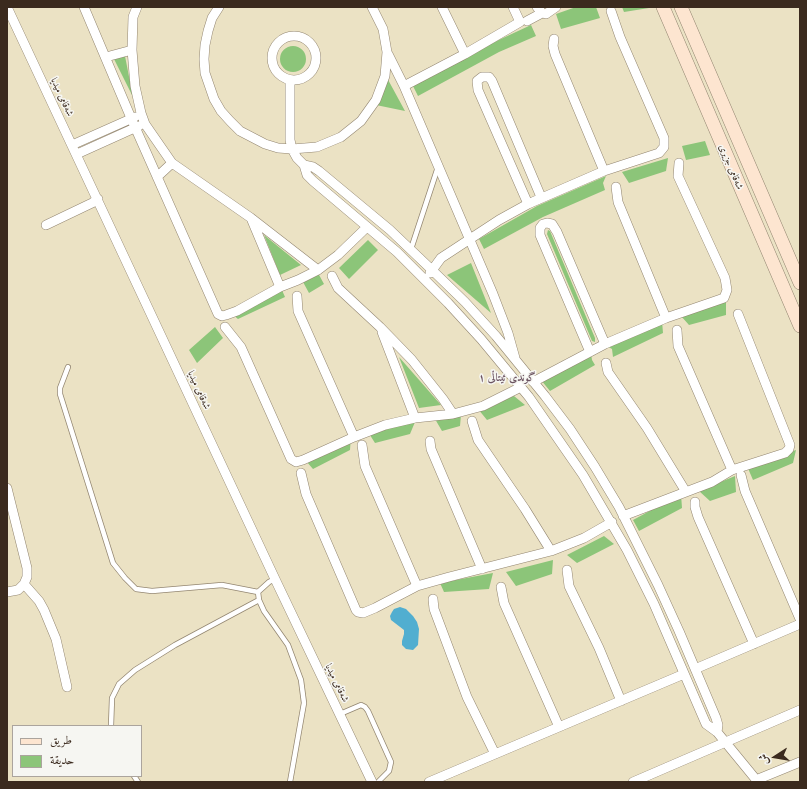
<!DOCTYPE html>
<meta charset="utf-8">
<style>
body{margin:0}
#map{position:relative;width:807px;height:789px;overflow:hidden;background:#ebe2c4;font-family:"Libre Caslon Text",Amiri,serif}
canvas{display:block}
.frame{position:absolute;inset:0;border:8px solid #3b2a1e;pointer-events:none}
.legend{position:absolute;left:12px;top:725px;width:130px;height:52px;box-sizing:border-box;background:#f6f6f2;border:1px solid #aba49d;margin:0;padding:5px 7px;list-style:none;font-size:12px;color:#3b2a1e}
.legend li{display:flex;align-items:center;gap:8px;height:20px}
.legend b{width:20px;border:1px solid #aba49d}
.north{position:absolute;left:755px;top:737px;width:40px;height:40px;-webkit-text-stroke:3px #f6f6f2;paint-order:stroke;rotate:258deg;font-size:11px;font-weight:700;line-height:16px;text-align:center;color:#3b2a1e}
.north::after{content:'';display:block;margin:auto;width:14px;height:18px;background:#3b2a1e;clip-path:polygon(50% 0,100% 100%,50% 72%,0 100%)}
</style>
<div id="map">
<canvas width="807" height="789"></canvas>
<div class="frame"></div>
<ul class="legend">
<li><b style="height:5px;background:#fde5d0"></b>طريق</li>
<li><b style="height:11px;background:#8cc579"></b>حديقة</li>
</ul>
<div class="north">ش</div>
</div>
<script>
const ctx = document.querySelector('canvas').getContext('2d');
ctx.lineJoin = 'round';
function fillPath(path, color) {
  ctx.fillStyle = color;
  ctx.fill(path, 'evenodd');
}
function poly(rows) {
  const path = new Path2D();
  for (const r of rows) {
    if (r.length === 3) {
      path.moveTo(r[0] + r[2], r[1]);
      path.arc(r[0], r[1], r[2], 0, 2 * Math.PI);
      continue;
    }
    path.moveTo(r[0], r[1]);
    for (let i = 2; i < r.length; i += 2) path.lineTo(r[i], r[i + 1]);
  }
  return path;
}
function stroke(path, color, width, dash) {
  ctx.strokeStyle = color;
  ctx.lineWidth = width;
  ctx.lineCap = dash ? 'butt' : 'round';
  ctx.setLineDash(dash || []);
  ctx.stroke(path);
}
function label(font, color, halo, rows, align = 'center') {
  ctx.font = font + ' "Libre Caslon Text",Amiri,serif';
  ctx.lineWidth = 3;
  ctx.setLineDash([]);
  ctx.textBaseline = 'middle';
  ctx.strokeStyle = halo;
  ctx.fillStyle = color;
  for (const [text, x, y, turn = 0] of rows) {
    ctx.save();
    ctx.translate(x, y);
    ctx.rotate((+turn || 0) * Math.PI / 180);
    ctx.textAlign = isNaN(turn) ? turn : align;
    if (halo) ctx.strokeText(text, 0, 0);
    ctx.fillText(text, 0, 0);
    ctx.restore();
  }
}
fillPath(poly([
 [576,7,596,7,600,18,561,29,556,14],
 [622,7,648,7,649,8,624,12],
 [531,25,536,36,499,52,418,96,413,86,460,58],
 [293,59,13],
 [125,56,133,97,114,59],
 [386,76,405,111,376,105],
 [705,141,710,155,686,160,682,146],
 [668,158,666,171,629,183,622,172],
 [606,176,603,183,605,190,543,217,484,249,479,239,537,206],
 [548,230,550,231,595,338,595,342,592,341,547,234],
 [264,235,301,265,280,275],
 [368,240,378,250,349,279,339,268],
 [471,263,491,313,447,275],
 [318,273,324,284,309,293,303,282],
 [281,288,285,297,238,319,232,314],
 [726,301,726,315,689,325,681,316],
 [662,321,663,333,613,357,612,349,605,345],
 [215,327,223,338,197,363,189,350],
 [591,353,592,360,595,365,550,391,541,380],
 [399,357,441,405,419,408],
 [514,396,525,405,487,420,478,409],
 [461,415,460,426,442,431,435,419],
 [415,422,410,434,375,443,368,432],
 [351,436,350,450,313,469,306,461],
 [796,450,793,463,753,480,747,466],
 [735,476,736,492,710,501,699,491],
 [681,494,682,508,639,531,633,520],
 [604,536,614,544,577,563,567,555],
 [553,560,552,574,516,586,506,572],
 [493,573,489,589,444,592,440,583]
]), '#8cc579');
fillPath(poly([
 [400,607,406,609,413,616,417,622,419,629,418,645,413,650,406,649,402,645,402,641,404,634,404,630,391,620,390,616,392,612,394,609]
]), '#51aed0');
const lane = poly([
 [411,249,438,167],
 [68,367,60,388,60,394,113,563,125,578,136,589,152,591,222,585,258,592],
 [275,579,269,582,258,592,259,600,264,611,288,645,301,680,304,703,290,782],
 [340,714,361,705,365,707,368,711,391,762,389,771,378,782],
 [111,726,112,698,119,684,135,670,175,645,259,600],
 [134,776,138,782]
]);
const street = poly([
 [7,7,275,579,372,782],
 [84,7,131,118,218,314,222,316,226,315,237,311,280,287,298,280,318,270,338,255,367,227],
 [137,7,133,17,132,50,135,86,141,113,145,124,172,163,251,218,318,270],
 [219,7,212,18,208,31,205,45,204,59,205,73,214,99,221,111,230,121,240,131,265,144,278,148,292,149,317,147,341,137,361,121,376,100,385,76,387,52,383,29,372,7],
 [442,7,465,54],
 [537,7,542,13,546,14,556,7],
 [527,21,542,13],
 [294,58,22],
 [554,39,553,46,555,54,604,171],
 [388,54,404,86,493,294,508,333,515,358],
 [106,57,132,50],
 [290,80,290,140,292,149,297,158,304,165,313,167,319,171,390,230,432,270,465,302,496,336,545,396,570,429,595,467,619,507,658,585,679,631,716,718,718,725,717,732],
 [404,86,465,54,520,22,513,7],
 [72,145,135,117],
 [77,154,139,126],
 [304,165,307,175,313,181,397,252,448,303,481,339,529,397,583,475,627,550,654,604,706,724,717,732,758,782],
 [157,177,172,163],
 [616,187,618,202,666,318],
 [528,204,478,90,477,81,482,77,489,77,492,81,541,197],
 [251,218,280,287],
 [46,225,92,203,98,199],
 [430,273,441,258,499,220,528,204,604,171,659,153,664,147,664,138,620,37,611,11],
 [332,276,338,288,380,327,412,360,443,399,453,414],
 [297,296,298,311,354,437],
 [225,327,241,347,291,459,296,462,303,460,354,437,385,425,415,418,453,414,483,406,521,387],
 [677,330,678,346,732,470],
 [382,332,415,418],
 [590,352,540,235,540,228,543,224,547,223,552,224,557,232,605,344],
 [606,363,608,372,647,428,686,492],
 [533,382,605,344,666,318,724,298,727,290,725,278,678,176,679,163],
 [472,421,478,440,525,509,551,551],
 [430,441,431,449,482,569],
 [362,445,365,466,417,586],
 [301,473,306,494,356,610,358,612,363,613,375,608,417,586,449,577,551,551,584,538,612,522],
 [741,475,745,491,800,619],
 [7,488,27,568,27,577,24,584,18,590,7,592],
 [695,502,695,507,698,517,754,644],
 [623,516,712,482,732,470,785,453,789,449,790,445,738,314],
 [567,570,569,586,599,648,621,701],
 [24,584,39,601,44,610,56,639,67,687],
 [501,587,504,603,559,727],
 [433,599,434,609,467,697,495,754],
 [695,669,800,624],
 [756,780,800,762],
 [429,782,684,674],
 [633,782,800,710]
]);
const secondary = poly([
 [663,7,800,326],
 [681,7,800,283]
]);
stroke(lane, '#938671', 6);
stroke(street, '#938671', 10);
stroke(secondary, '#938671', 14);
stroke(lane, '#fff', 4.5);
stroke(street, '#fff', 9);
stroke(secondary, '#fde5d0', 13);
label('10px', '#3b2a1e', '#f6f6f2', [
 ["شەقامی میدیا",62,97,65],
 ["شەقامی جزیری",731,167,67],
 ["شەقامی میدیا",199,390,65],
 ["شەقامی میدیا",337,683,64]
]);
label('bold 11px', '#6c5461', '#f6f6f2', [
 ["گوندی ئیتاڵی ١",507,378]
]);
</script>
